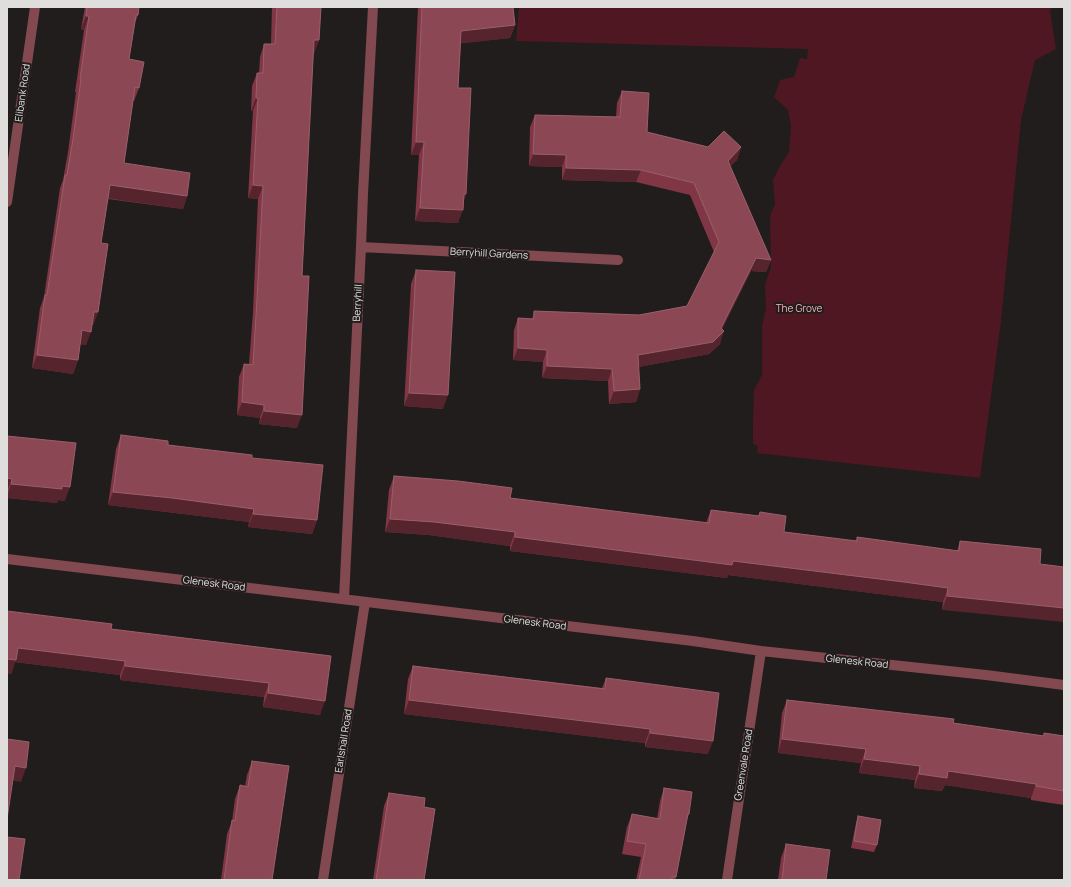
<!DOCTYPE html>
<style>
body{margin:0}
#map{position:relative;width:1071px;height:887px;overflow:hidden;background:#211d1d;font-family:Manrope,sans-serif}
canvas{display:block}
.frame{position:absolute;inset:0;border:8px solid #e0dddd;pointer-events:none}
</style>
<div id="map">
<canvas width="1071" height="887"></canvas>
<div class="frame"></div>
</div>
<script>
const ctx = document.querySelector('canvas').getContext('2d');
ctx.lineJoin = 'round';
function fillPath(path, color) {
  ctx.fillStyle = color;
  ctx.fill(path, 'evenodd');
}
function poly(rows) {
  const path = new Path2D();
  for (const r of rows) {
    path.moveTo(r[0], r[1]);
    for (let i = 2; i < r.length; i += 2) path.lineTo(r[i], r[i + 1]);
  }
  return path;
}
function stroke(path, color, width, dash) {
  ctx.strokeStyle = color;
  ctx.lineWidth = width;
  ctx.lineCap = dash ? 'butt' : 'round';
  ctx.setLineDash(dash || []);
  ctx.stroke(path);
}
function label(font, color, halo, rows, align = 'center') {
  ctx.font = font + ' Manrope,sans-serif';
  ctx.lineWidth = 4;
  ctx.setLineDash([]);
  ctx.textBaseline = 'middle';
  ctx.strokeStyle = halo;
  ctx.fillStyle = color;
  for (const [text, x, y, turn = 0] of rows) {
    ctx.save();
    ctx.translate(x, y);
    ctx.rotate((+turn || 0) * Math.PI / 180);
    ctx.textAlign = isNaN(turn) ? turn : align;
    if (halo) ctx.strokeText(text, 0, 0);
    ctx.fillText(text, 0, 0);
    ctx.restore();
  }
}
fillPath(poly([
 [519,7,1052,7,1050,11,1056,49,1035,60,1021,120,1001,321,980,478,757,453,758,446,753,444,753,421,754,390,762,375,762,326,766,308,765,285,771,267,770,216,775,204,773,180,780,166,789,152,791,127,788,110,774,97,780,80,794,77,800,58,807,59,808,49,516,41]
]), '#4f1721');
stroke(poly([
 [7,202,35,7],
 [361,247,618,260],
 [7,559,693,641,761,651,986,675,1064,685],
 [344,599,361,247,363,194,373,7],
 [323,880,365,602],
 [727,880,761,651]
]), '#824950', 10);
fillPath(poly([
 [85,7,139,7,138,15,135,23,129,59,139,88,134,101,133,101,124,163,187,196,183,209,108,199,101,243,98,312,93,325,92,325,86,345,80,344,78,360,73,374,32,368,40,308,44,297,60,188,63,180,68,152,76,92,75,92,84,30,81,29],
 [272,7,321,7,319,40,314,53,313,53,302,276,297,428,259,424,260,418,237,415,239,377,244,364,249,364,253,312,258,199,248,198,253,111,251,111,252,86,257,73,259,73,260,57,264,44,271,44],
 [418,7,513,7,515,25,510,38,461,43,458,88,466,194,463,202,458,223,415,221,419,155,411,155],
 [622,91,647,132,708,147,741,147,737,160,730,166,771,260,766,272,751,271,722,329,720,344,709,354,638,367,640,389,636,402,609,404,608,381,542,378,543,362,513,360,514,330,518,318,532,319,534,311,639,315,687,306,714,252,690,195,636,182,562,180,562,167,529,166,530,127,535,115,616,117,617,103],
 [416,270,443,409,404,406,411,284],
 [121,435,168,445,252,458,317,520,312,534,248,527,249,522,167,512,108,505,116,449],
 [7,436,65,501,58,500,57,503,7,498],
 [394,476,510,498,706,523,711,510,758,516,760,512,784,532,856,541,857,537,957,551,960,541,1041,549,942,610,943,602,728,575,727,578,510,551,510,546,429,535,385,532,389,490],
 [7,611,111,629,331,656,320,715,263,707,264,697,120,680,120,675,15,662,11,674,7,673],
 [413,666,602,688,606,678,708,754,645,747,645,743,404,714,408,679],
 [787,700,953,723,1043,736,1044,733,1064,736,1064,805,1031,800,1031,798,945,785,942,791,914,788,915,780,859,773,861,763,778,753,782,713],
 [252,761,272,880,221,880,227,834,232,821,235,799,240,785,245,786,247,775],
 [664,788,689,814,686,821,676,877,675,880,636,880,641,857,622,854,627,827,632,814,657,819,660,801],
 [389,793,424,807,424,880,373,880,384,806],
 [858,816,877,845,874,852,851,848,856,823],
 [786,844,826,880,778,880,781,858]
]), '#803644');
fillPath(poly([
 [86,16,89,16,84,30,81,29],
 [515,25,510,38,457,44,461,31],
 [314,40,319,40,314,53,309,53],
 [256,98,258,98,253,111,251,111],
 [416,142,424,142,419,155,411,155],
 [741,147,737,160,724,173,728,161],
 [533,154,566,155,562,167,529,166],
 [566,168,641,170,636,182,562,180],
 [110,185,187,196,183,209,106,198],
 [253,185,263,186,258,199,248,198],
 [464,194,466,194,461,207],
 [420,208,463,210,458,223,415,221],
 [756,258,771,260,766,272,751,271,718,338,724,331,720,344,709,354,633,368,638,355,721,328],
 [94,312,98,312,93,325,89,325],
 [82,330,91,332,86,345,77,344],
 [518,348,547,350,543,362,513,360],
 [37,355,78,360,73,374,32,368],
 [547,366,612,369,608,381,542,378],
 [640,389,636,402,609,404,614,391],
 [409,393,448,395,443,409,404,406],
 [242,402,264,405,260,418,237,415],
 [264,411,302,415,297,428,259,424],
 [7,478,12,479,7,491],
 [11,484,62,486,70,487,65,501,58,500,57,503,7,498,7,496],
 [113,492,172,498,254,509,249,522,167,512,108,505],
 [253,514,317,520,312,534,248,527],
 [390,519,434,522,515,532,510,546,429,535,385,532],
 [515,537,733,561,948,588,943,602,728,575,727,578,510,551],
 [947,596,1064,608,1064,622,942,610],
 [18,648,125,661,120,675,15,662,11,674,7,673,7,659],
 [125,666,269,683,264,697,120,680],
 [268,693,325,701,320,715,263,707],
 [409,700,650,729,645,743,404,714],
 [650,733,713,741,708,754,645,747],
 [782,739,866,749,861,763,778,753],
 [864,759,920,766,915,780,859,773],
 [15,766,26,768,21,782,10,780],
 [948,771,1036,784,1031,798,945,785,942,791,914,788,919,774]
]), '#56242d');
const building = poly([
 [87,7,139,7,138,15,136,15,129,59,144,62,139,88,135,87,124,163,190,173,187,196,110,185,101,243,108,244,98,312,94,312,91,332,82,330,78,360,37,355,45,295,47,295,65,175,67,175,73,139,81,79,80,79,89,16,86,16,87,7],
 [277,7,321,7,319,40,314,40,302,276,309,276,302,415,264,411,264,405,242,402,244,364,253,365,257,299,263,186,253,185,258,98,256,98,257,73,263,73,264,44,275,44,277,7],
 [422,7,513,7,515,25,461,31,458,88,471,88,466,194,464,194,463,210,420,208,424,142,416,142,422,7],
 [622,91,649,93,647,132,708,147,724,131,741,147,728,161,771,260,756,258,721,328,724,331,713,342,638,355,640,389,614,391,612,369,547,366,547,350,518,348,518,318,534,319,534,311,639,315,687,306,719,242,694,183,641,170,566,168,566,155,533,154,535,115,620,117,622,91],
 [416,270,455,272,448,395,409,393,416,270],
 [121,435,168,441,168,445,252,455,252,458,323,465,317,520,253,514,254,509,172,498,113,492,121,435],
 [7,436,76,443,70,487,62,486,62,489,11,484,12,479,7,478,7,436],
 [394,476,458,481,512,488,510,498,709,523,711,510,759,516,760,512,786,516,784,532,857,541,857,537,959,551,960,541,1041,549,1040,564,1064,567,1064,608,947,596,948,588,904,582,733,561,732,565,515,537,515,532,434,522,390,519,394,476],
 [7,611,112,624,111,629,331,656,325,701,268,693,269,683,125,666,125,661,18,648,16,660,7,659,7,611],
 [413,666,605,689,606,678,719,693,713,741,650,733,650,729,409,700,413,666],
 [787,700,954,719,953,723,1044,736,1044,733,1064,736,1064,791,1036,786,1036,784,948,771,947,778,919,774,920,766,864,759,866,749,782,739,787,700],
 [7,739,29,742,26,768,15,766,7,819,7,739],
 [252,761,289,766,272,880,224,880,232,820,235,821,240,785,248,787,252,761],
 [664,788,692,792,689,814,688,814,676,877,672,877,672,880,639,880,646,844,627,841,632,814,660,819,664,788],
 [389,793,425,798,424,807,435,809,424,880,376,880,389,793],
 [858,816,881,820,877,845,854,841,858,816],
 [7,837,25,839,19,880,7,880,7,837],
 [786,844,830,850,826,880,782,880,786,844]
]);
fillPath(building, '#8b4854');
stroke(building, '#985f6a', 1);
label('10px', '#e0dddd', '#211d1d', [
 ["Elibank Road",23,93,-82],
 ["Berryhill Gardens",489,254,3],
 ["Berryhill",358,303,-87],
 ["Glenesk Road",214,584,7],
 ["Glenesk Road",535,623,7],
 ["Glenesk Road",857,662,6],
 ["Earlshall Road",344,741,-81],
 ["Greenvale Road",744,765,-81]
]);
label('10px', '#fab2b9', '#211d1d', [
 ["The Grove",799,309]
]);
</script>
